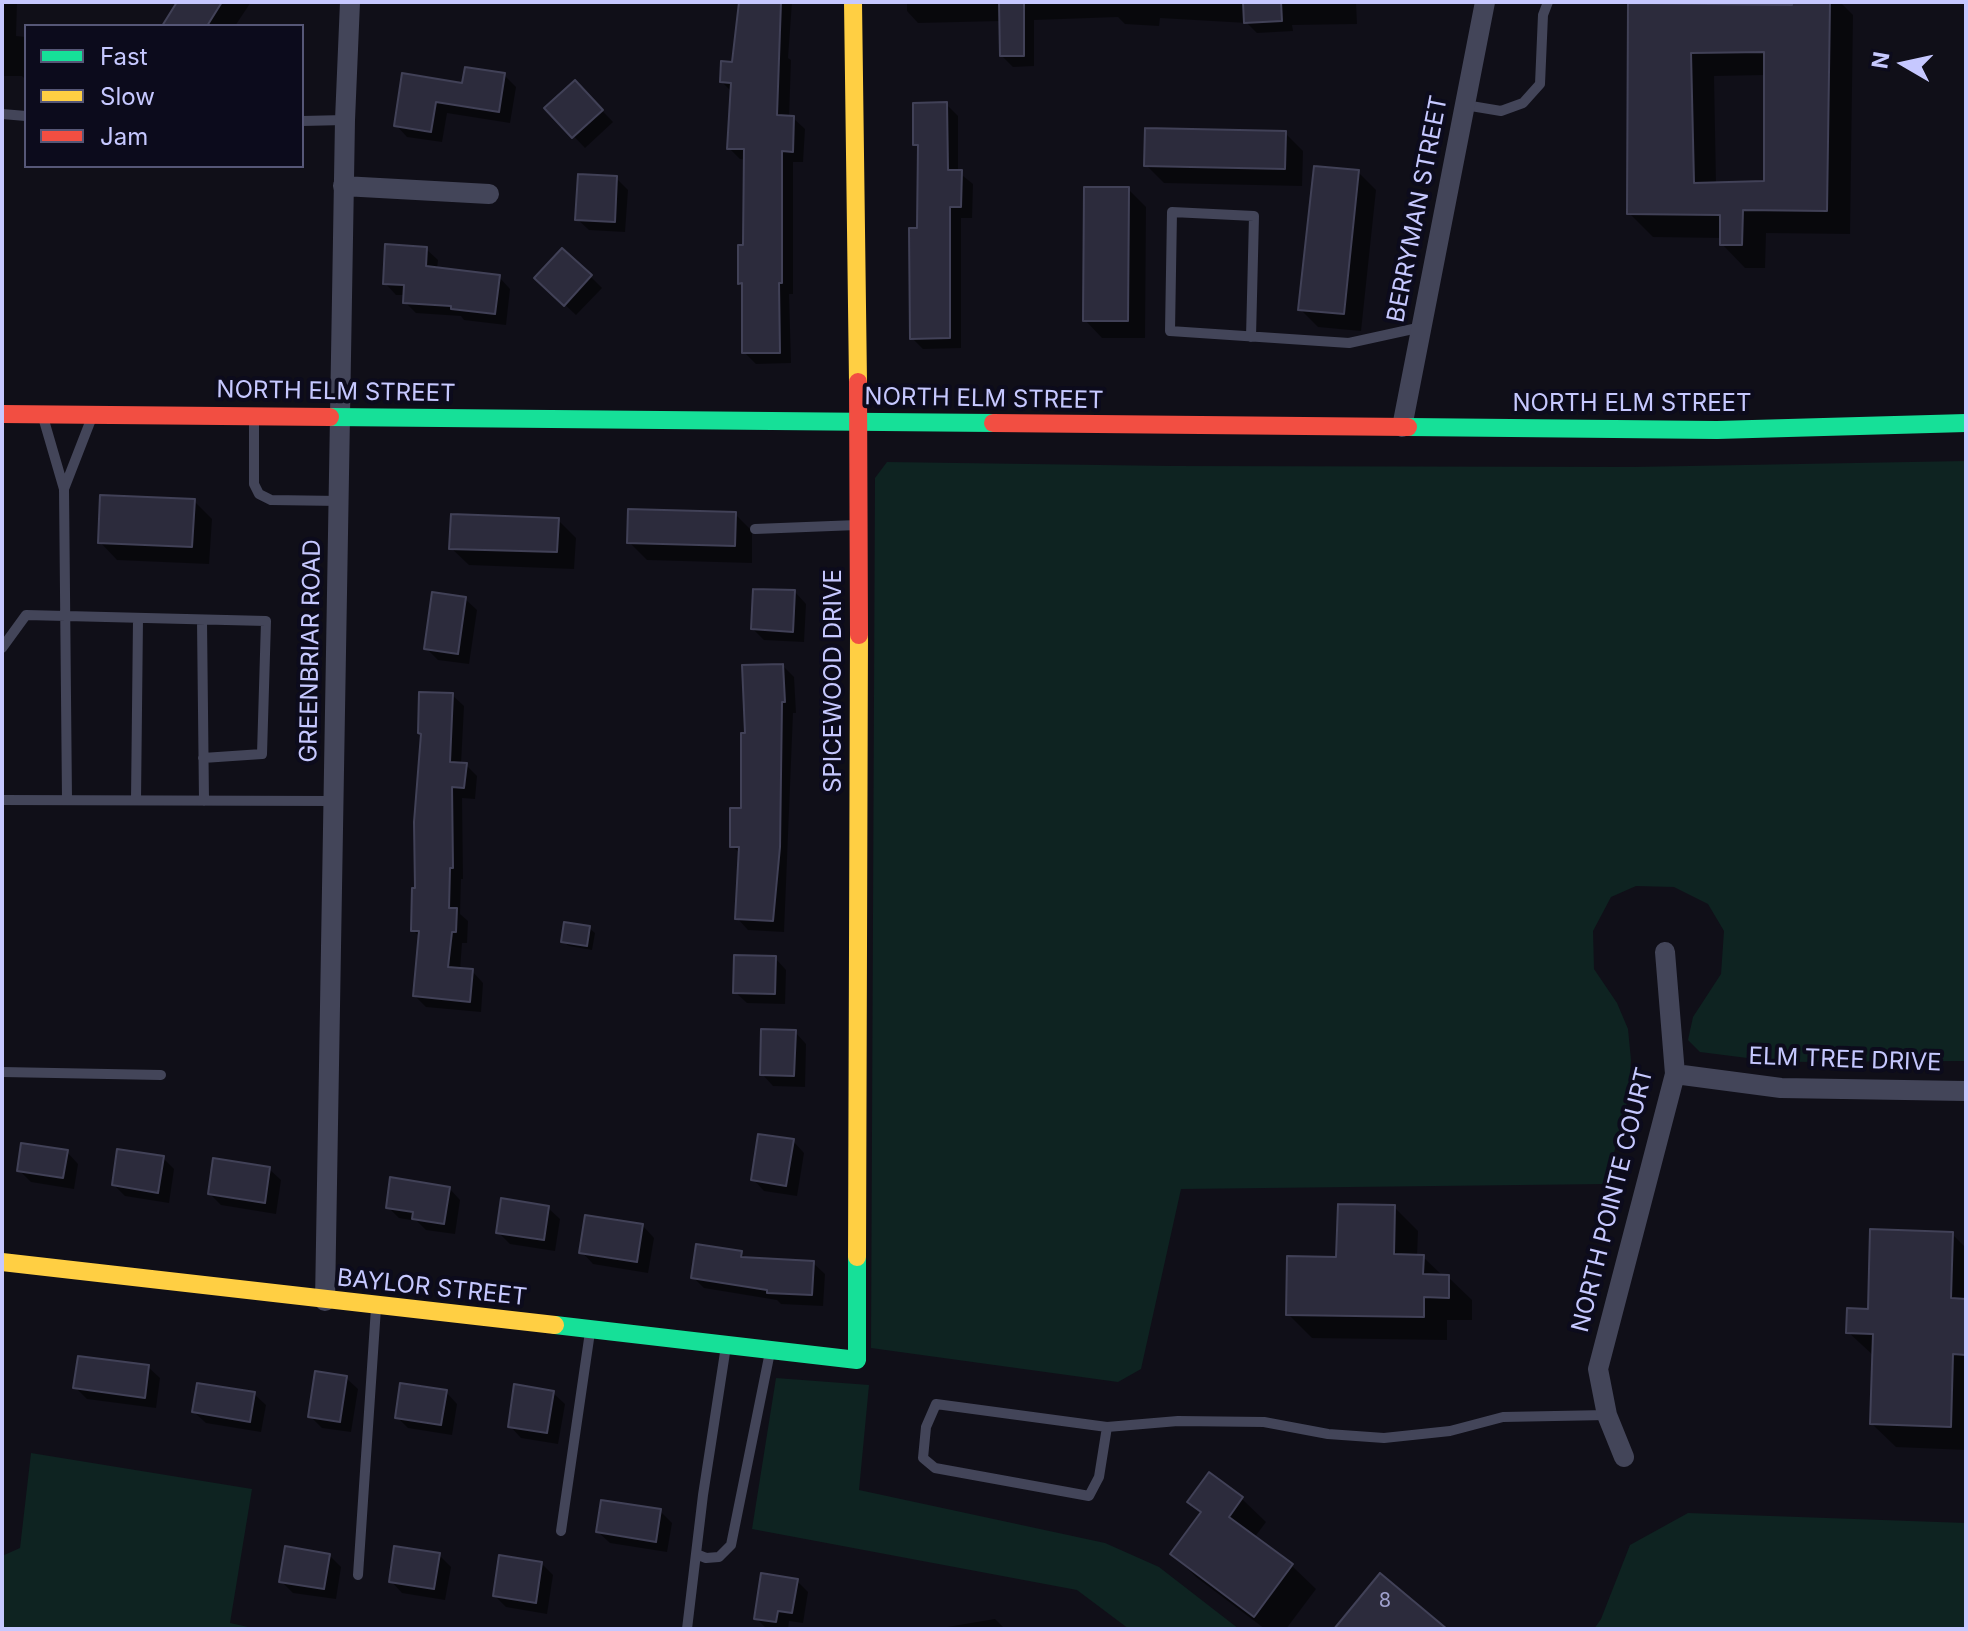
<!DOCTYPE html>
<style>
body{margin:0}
#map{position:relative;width:1968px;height:1631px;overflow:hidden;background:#100f18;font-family:Inter,sans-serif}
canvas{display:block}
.frame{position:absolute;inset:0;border:4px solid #c6c8ff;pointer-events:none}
.legend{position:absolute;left:24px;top:24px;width:280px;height:144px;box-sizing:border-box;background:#0c0b1c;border:2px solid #565777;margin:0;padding:10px 14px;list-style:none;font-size:24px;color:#c6c8ff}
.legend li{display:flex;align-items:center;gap:16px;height:40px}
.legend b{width:40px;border:2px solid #565777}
.north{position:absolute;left:1864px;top:24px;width:80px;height:80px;-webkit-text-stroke:6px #0c0b1c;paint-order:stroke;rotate:279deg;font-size:22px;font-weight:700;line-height:32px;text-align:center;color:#c6c8ff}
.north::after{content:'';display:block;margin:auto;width:28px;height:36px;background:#c6c8ff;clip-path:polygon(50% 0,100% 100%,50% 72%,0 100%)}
</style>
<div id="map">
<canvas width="1968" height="1631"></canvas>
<div class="frame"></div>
<ul class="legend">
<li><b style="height:10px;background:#16e098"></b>Fast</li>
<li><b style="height:10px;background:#ffcf43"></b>Slow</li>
<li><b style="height:10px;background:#f24e42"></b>Jam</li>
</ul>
<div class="north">N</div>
</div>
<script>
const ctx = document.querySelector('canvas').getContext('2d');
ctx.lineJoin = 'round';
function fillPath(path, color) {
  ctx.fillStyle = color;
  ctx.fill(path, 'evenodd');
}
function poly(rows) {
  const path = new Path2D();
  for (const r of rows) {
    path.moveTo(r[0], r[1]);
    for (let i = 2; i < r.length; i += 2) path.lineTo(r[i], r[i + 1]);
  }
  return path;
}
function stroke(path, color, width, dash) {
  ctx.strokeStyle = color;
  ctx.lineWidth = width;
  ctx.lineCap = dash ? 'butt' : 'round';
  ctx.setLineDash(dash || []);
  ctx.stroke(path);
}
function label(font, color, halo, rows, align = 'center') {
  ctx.font = font + ' Inter,sans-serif';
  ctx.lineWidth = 8;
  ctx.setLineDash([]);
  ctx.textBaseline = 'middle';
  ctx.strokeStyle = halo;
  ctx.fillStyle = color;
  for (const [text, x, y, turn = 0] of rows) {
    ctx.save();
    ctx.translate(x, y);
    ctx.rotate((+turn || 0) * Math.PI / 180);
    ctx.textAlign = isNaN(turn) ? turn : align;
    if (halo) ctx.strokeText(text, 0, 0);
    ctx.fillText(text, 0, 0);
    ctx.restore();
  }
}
fillPath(poly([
 [1966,461,1966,1061,1779,1062,1700,1052,1688,1040,1693,1017,1721,974,1724,931,1708,904,1674,887,1636,886,1611,897,1593,931,1594,969,1617,1003,1628,1029,1631,1060,1629,1094,1606,1184,1181,1189,1141,1369,1118,1382,871,1348,875,478,887,462,1172,466,1633,467],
 [776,1378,869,1385,859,1490,1105,1543,1159,1567,1239,1629,1129,1629,1077,1590,752,1529],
 [31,1453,252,1489,230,1623,257,1629,2,1629,2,1556,20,1548],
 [1688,1513,1966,1523,1966,1629,1594,1629,1601,1619,1630,1545]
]), '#0e2321');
fillPath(poly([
 [2,2,17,2,16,36,26,37,26,80,22,76,2,76],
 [179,2,251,2,235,26,164,26],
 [741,2,792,2,788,58,791,60,789,118,793,118,805,129,803,162,793,162,793,294,789,294,791,363,756,364,744,352,744,287,740,283,745,247,746,160,740,159,729,148,732,92,722,82,734,64],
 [907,2,1356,2,1357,24,1292,25,1293,31,1257,33,1247,23,1160,18,1159,26,1125,24,1118,17,1034,20,1034,66,1013,67,1002,56,1001,21,918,23,907,11],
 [1794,2,1840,2,1853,15,1850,234,1766,233,1765,268,1745,268,1722,244,1722,238,1653,237,1629,213,1630,5,1794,7],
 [1766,75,1766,183,1716,184,1714,76],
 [504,75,516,87,510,123,447,113,442,142,407,137,396,125,464,85],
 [586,94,613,122,585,148,547,108],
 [946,104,958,116,958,172,973,184,972,218,961,218,961,348,923,349,912,338,919,230,920,149,915,144],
 [1285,133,1303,151,1302,186,1164,183,1147,166],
 [1358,172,1376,190,1361,331,1318,327,1300,309],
 [616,178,628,190,625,232,589,230,577,219],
 [1128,189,1146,207,1145,338,1102,338,1085,320],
 [426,249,438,260,437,269,499,277,510,289,506,325,464,320,461,316,416,313,405,302,405,295,396,295,385,283],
 [590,276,602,288,576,315,548,289],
 [194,501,212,519,209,564,117,560,100,542],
 [735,514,752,531,752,563,647,560,629,542],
 [558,520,576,538,574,569,469,565,451,548],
 [795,592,806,604,804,642,764,640,753,629],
 [465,599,477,610,469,664,438,660,426,648],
 [783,666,794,677,796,713,793,713,784,932,748,930,737,918,741,854,732,846,743,810,747,735],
 [452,695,464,706,461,764,466,765,477,776,475,799,462,798,463,879,461,879,460,914,468,921,467,943,462,943,460,970,472,971,483,983,481,1012,426,1007,415,996,420,937,413,930,417,890],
 [589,928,595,933,592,950,569,946,563,941],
 [775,958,786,970,785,1004,747,1003,735,992],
 [795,1032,806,1044,805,1087,773,1086,762,1074],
 [793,1141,804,1153,797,1196,764,1191,753,1179],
 [67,1152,78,1164,74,1189,31,1182,19,1170],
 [163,1158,174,1169,169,1203,125,1196,114,1185],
 [269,1169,281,1180,276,1214,221,1205,210,1194],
 [449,1188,460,1200,455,1234,426,1230,417,1221,399,1218,388,1207],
 [1394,1207,1418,1231,1417,1257,1423,1257,1443,1276,1448,1277,1472,1300,1472,1320,1447,1320,1447,1340,1312,1338,1288,1314,1338,1259],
 [548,1208,560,1219,555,1251,510,1244,498,1232],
 [643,1226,654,1238,648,1273,593,1264,582,1252],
 [1952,1234,1966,1248,1966,1450,1896,1447,1872,1424,1874,1356,1848,1332],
 [741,1253,747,1259,813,1263,825,1274,823,1306,781,1304,777,1300,704,1288,693,1277],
 [148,1367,160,1378,156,1408,87,1399,76,1388],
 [346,1378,358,1389,351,1432,322,1428,310,1416],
 [446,1392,457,1404,452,1435,408,1428,397,1417],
 [553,1393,565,1404,558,1444,521,1438,510,1426],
 [254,1394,266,1405,261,1432,206,1423,194,1412],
 [1210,1475,1242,1499,1266,1522,1254,1538,1292,1566,1316,1589,1286,1629,1265,1629,1196,1577,1173,1554,1202,1514,1190,1502],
 [660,1511,672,1523,667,1552,610,1543,598,1532],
 [329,1555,341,1567,336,1599,293,1593,281,1581],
 [439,1555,451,1567,445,1600,402,1593,391,1581],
 [542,1564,553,1575,547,1614,506,1607,495,1596],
 [797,1581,808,1592,803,1623,789,1621,788,1629,767,1629,756,1618],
 [995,1619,1005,1629,935,1629]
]), '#0007');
const building = poly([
 [177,2,222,2,207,26,162,26,177,2],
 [739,2,781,2,777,115,794,116,793,152,782,151,782,283,779,283,780,353,742,353,742,283,738,284,738,245,743,245,744,149,727,149,731,83,720,82,721,61,732,62,739,2],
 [999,2,1024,2,1024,56,1000,56,999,2],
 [1243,2,1281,2,1282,21,1244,23,1243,2],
 [1792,2,1830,2,1827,211,1743,210,1742,245,1720,245,1720,215,1627,214,1628,3,1792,5,1792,2],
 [1764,52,1764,181,1694,183,1691,53,1764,52],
 [465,67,505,73,499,112,436,102,431,132,394,126,402,73,462,83,465,67],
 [575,80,603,110,572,138,544,108,575,80],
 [947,102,948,170,962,170,961,207,950,207,950,338,910,339,909,228,917,228,918,145,913,145,913,103,947,102],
 [1145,128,1286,131,1285,169,1144,166,1145,128],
 [1314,166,1359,170,1344,314,1298,310,1314,166],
 [578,174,617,176,615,222,575,220,578,174],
 [1084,187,1129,187,1128,321,1083,321,1084,187],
 [385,244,427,247,426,266,500,275,495,314,451,309,451,306,403,303,404,285,383,284,385,244],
 [562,248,592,275,564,306,534,278,562,248],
 [100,495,195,499,192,547,98,543,100,495],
 [628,509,736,512,735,546,627,543,628,509],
 [451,514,559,518,557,552,449,549,451,514],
 [753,589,795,590,793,632,751,629,753,589],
 [432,592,466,597,458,654,424,649,432,592],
 [783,664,785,702,782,702,780,847,773,921,735,919,739,847,730,847,730,808,741,808,741,733,745,733,742,665,783,664],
 [419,692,453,693,450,762,467,763,464,788,452,787,453,868,450,868,449,908,457,908,456,932,452,932,448,967,473,969,470,1002,413,996,419,931,411,931,412,888,415,888,414,822,421,734,418,733,419,692],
 [564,922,590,926,587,946,561,942,564,922],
 [734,955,776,956,775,994,733,993,734,955],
 [761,1029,796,1030,794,1076,760,1075,761,1029],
 [758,1134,794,1139,786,1186,751,1180,758,1134],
 [21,1143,68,1150,63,1178,17,1171,21,1143],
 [117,1149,164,1156,158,1193,112,1185,117,1149],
 [213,1158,270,1167,265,1203,208,1194,213,1158],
 [390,1177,450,1187,444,1224,412,1219,413,1212,386,1208,390,1177],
 [501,1198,549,1206,544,1240,496,1233,501,1198],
 [1338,1204,1395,1205,1394,1254,1424,1255,1423,1274,1449,1275,1449,1298,1424,1297,1424,1317,1286,1315,1287,1256,1336,1257,1338,1204],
 [585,1215,643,1224,637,1262,579,1253,585,1215],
 [1870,1229,1953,1232,1951,1298,1966,1299,1966,1355,1953,1354,1951,1427,1870,1424,1873,1334,1846,1333,1847,1308,1868,1309,1870,1229],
 [696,1244,742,1251,741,1257,814,1261,812,1295,767,1293,767,1290,691,1278,696,1244],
 [78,1356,149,1365,145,1398,73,1388,78,1356],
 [315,1371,347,1376,340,1422,308,1417,315,1371],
 [197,1383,255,1392,250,1422,192,1412,197,1383],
 [400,1383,447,1390,441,1425,395,1418,400,1383],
 [514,1384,554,1391,547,1433,508,1427,514,1384],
 [1209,1472,1243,1497,1229,1517,1293,1564,1254,1617,1170,1554,1201,1512,1187,1502,1209,1472],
 [601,1500,661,1509,656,1542,596,1532,601,1500],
 [285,1546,330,1554,324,1589,279,1582,285,1546],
 [394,1546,440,1553,434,1589,389,1582,394,1546],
 [499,1555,542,1562,536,1603,493,1596,499,1555],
 [761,1573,798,1579,792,1613,778,1611,776,1622,754,1619,761,1573],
 [1380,1573,1447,1629,1334,1629,1380,1573]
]);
fillPath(building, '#2c2b3c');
stroke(building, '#414157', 2);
stroke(poly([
 [1465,105,1501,111,1523,103,1540,84,1543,15,1548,2],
 [2,114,26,116],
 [302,121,345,120],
 [1251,337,1254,216,1172,212,1170,331,1349,343,1422,327],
 [43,417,64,489,67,800],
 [254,420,254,484,259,494,271,500,340,501],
 [64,489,92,417],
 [755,529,857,525],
 [202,621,204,801],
 [2,648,26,615,266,621,262,754,203,758],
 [2,800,334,801],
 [136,800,138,619],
 [2,1072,161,1075],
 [1107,1427,1099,1477,1089,1496,935,1468,923,1458,926,1427,936,1404,1107,1427,1178,1421,1264,1422,1328,1434,1384,1438,1450,1431,1503,1417,1607,1415],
 [561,1531,590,1332],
 [696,1554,706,1558,719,1557,731,1545,770,1352],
 [358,1575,376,1308],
 [687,1629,703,1495,726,1346]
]), '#434559', 10);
stroke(poly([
 [343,186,489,194],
 [1402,427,1485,2],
 [1675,1074,1781,1088,1966,1091],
 [325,1301,345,120,350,2],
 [1624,1457,1607,1415,1598,1369,1675,1074,1665,952]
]), '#434559', 20);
stroke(poly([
 [330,417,993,423],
 [1408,427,1717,430,1966,423],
 [555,1325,857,1360,857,1257]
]), '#16e098', 18);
stroke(poly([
 [853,2,858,382],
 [857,1257,859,635],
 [2,1262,555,1325]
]), '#ffcf43', 18);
stroke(poly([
 [858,382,859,635],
 [2,414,330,417],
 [993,423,1408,427]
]), '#f24e42', 18);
label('20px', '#a0a1ce', null, [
 ["8",1385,1601]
]);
label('24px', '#c6c8ff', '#0c0b1c', [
 ["BERRYMAN STREET",1418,209,-79],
 ["NORTH ELM STREET",336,392,1],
 ["NORTH ELM STREET",984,399,1],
 ["NORTH ELM STREET",1632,404],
 ["GREENBRIAR ROAD",311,651,-89],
 ["SPICEWOOD DRIVE",834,681,-90],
 ["ELM TREE DRIVE",1845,1060,2],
 ["NORTH POINTE COURT",1613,1200,-76],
 ["BAYLOR STREET",432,1288,6]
]);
</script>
